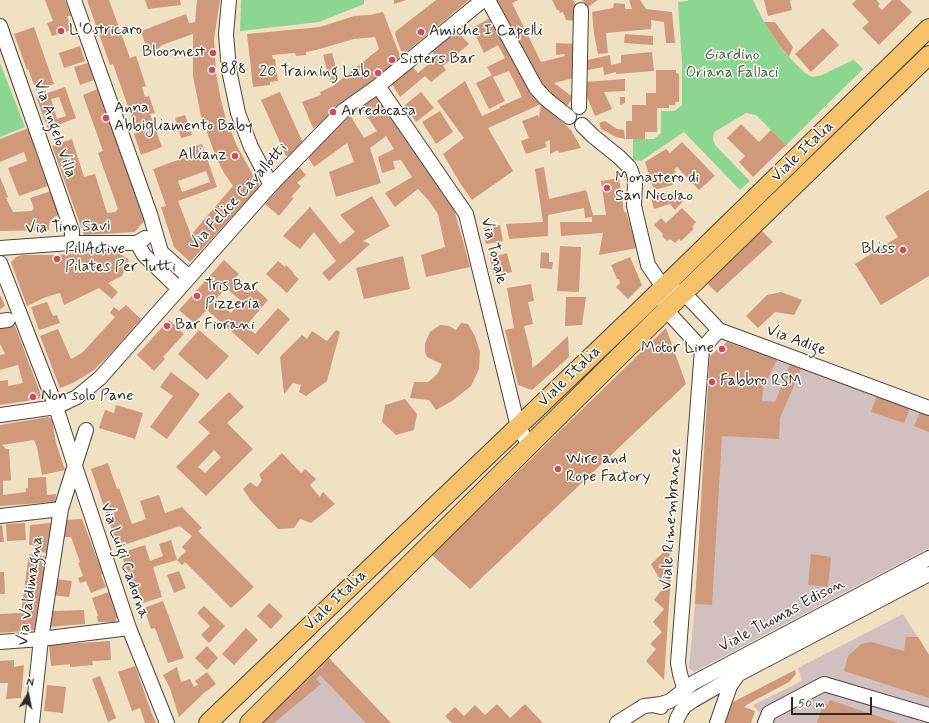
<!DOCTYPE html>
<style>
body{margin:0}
#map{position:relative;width:929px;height:723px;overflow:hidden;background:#f0e1c3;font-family:Mynerve,sans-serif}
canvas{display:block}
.north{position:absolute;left:8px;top:675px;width:40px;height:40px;-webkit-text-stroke:3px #fdfcf7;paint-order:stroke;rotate:10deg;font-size:11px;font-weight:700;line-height:16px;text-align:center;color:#2b2b2b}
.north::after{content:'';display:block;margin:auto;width:14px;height:18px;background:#2b2b2b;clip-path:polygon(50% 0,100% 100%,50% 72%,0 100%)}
.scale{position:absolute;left:791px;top:697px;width:81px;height:18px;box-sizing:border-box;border:2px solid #2b2b2b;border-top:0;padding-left:5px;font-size:12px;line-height:14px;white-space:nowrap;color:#2b2b2b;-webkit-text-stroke:3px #fdfcf7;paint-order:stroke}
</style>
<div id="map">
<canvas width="929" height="723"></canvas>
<div class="north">N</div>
<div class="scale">50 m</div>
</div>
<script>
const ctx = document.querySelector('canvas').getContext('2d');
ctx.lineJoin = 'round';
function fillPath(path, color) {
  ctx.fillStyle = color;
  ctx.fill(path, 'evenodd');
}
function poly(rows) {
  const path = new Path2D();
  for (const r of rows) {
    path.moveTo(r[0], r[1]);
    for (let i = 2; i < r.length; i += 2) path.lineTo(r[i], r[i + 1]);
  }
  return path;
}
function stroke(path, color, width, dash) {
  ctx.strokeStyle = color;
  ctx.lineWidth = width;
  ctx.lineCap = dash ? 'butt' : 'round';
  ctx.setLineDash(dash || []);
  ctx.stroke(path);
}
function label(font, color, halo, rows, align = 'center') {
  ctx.font = font + ' Mynerve,sans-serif';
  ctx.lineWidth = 3;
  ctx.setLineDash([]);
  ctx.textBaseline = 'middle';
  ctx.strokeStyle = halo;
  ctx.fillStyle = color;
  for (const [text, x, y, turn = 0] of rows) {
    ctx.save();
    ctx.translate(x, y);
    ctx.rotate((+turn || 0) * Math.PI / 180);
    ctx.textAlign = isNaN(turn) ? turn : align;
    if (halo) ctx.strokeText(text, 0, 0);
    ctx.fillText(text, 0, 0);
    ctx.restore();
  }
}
fillPath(poly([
 [727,342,910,408,929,415,929,548,694,672,689,668,695,604,705,436,710,356],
 [903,614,929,655,929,723,756,723,760,713,753,705,802,681,798,668],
 [328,657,391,723,256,723]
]), '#d2bfc0');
fillPath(poly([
 [241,0,364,0,364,4,319,22,240,31],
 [688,0,753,0,764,22,778,43,787,55,804,72,810,76,813,77,822,75,853,60,855,61,863,69,786,145,756,115,746,113,716,131,714,133,713,139,715,145,750,181,740,190,684,132,641,161,633,160,633,139,654,139,661,133,661,111,674,111,682,105,682,63,678,2,688,1],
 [0,63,25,127,0,137]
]), '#8cd692');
fillPath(poly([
 [45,0,65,0,71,16,67,16,72,30,52,36,47,23,53,21],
 [87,0,109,0,130,58,136,56,146,86,142,87,145,97,149,96,155,113,150,114,162,147,141,155,134,134,137,132,113,64,110,65],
 [145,0,180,0,181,5,148,9],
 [197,0,220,0,214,39,216,73,221,100,225,116,237,146,253,175,259,183,260,187,190,262,174,247,161,207,166,206,153,169,192,155,189,148,202,144,217,187,178,201,191,235,233,186,224,173,216,157,201,116,193,76,193,34,162,45,159,48,148,53,141,31,186,14,189,23,195,22],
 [206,171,210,182,182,192,178,181],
 [394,0,406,0,394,4],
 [436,0,469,0,406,52,401,51,395,34,396,31],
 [494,0,518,0,512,3,541,62,565,56,564,54,556,55,556,43,578,44,574,78,554,83,573,97,568,105,561,103,546,93],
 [552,0,573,0,578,8,578,21,566,20,563,12,560,13,559,10,557,10],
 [582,0,598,0,588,7],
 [629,0,640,0,646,9,672,12,675,43,666,43,664,22,651,20,651,29,606,33,608,53,598,54,594,34,592,12,613,8,614,3,625,4,625,9,632,9],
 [764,0,791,0,790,1,792,10,768,16],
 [856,0,877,0,877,1,880,4,878,6,882,10,892,0,900,0,912,12,879,45,862,28,869,22,852,4],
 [383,12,401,58,321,125,313,128,302,102,321,95,320,92,333,86,379,49,375,37,354,39,316,50,306,52,306,55,296,56,295,53,272,55,273,59,275,59,278,81,270,82,270,85,253,87,247,34,320,27,354,16,370,15],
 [494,16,515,54,541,104,571,130,581,148,559,153,558,150,550,154,550,140,545,142,547,147,526,154,521,141,529,138,522,121,538,115,539,118,541,104,488,128,513,171,472,200,460,183,443,154,464,138,437,101,465,81,482,116,500,108,499,107,522,97,509,71,493,77,505,101,489,109,476,83,492,75,487,67,505,58,498,45,484,53,472,28],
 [764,22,775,22,793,47,789,57,778,43],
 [34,27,54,84,36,90,28,69,27,70,14,34],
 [823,28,839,45,811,72,795,54],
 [456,30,469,44,443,66,446,70,431,82,425,76,400,97,390,81,410,64,418,73,437,57,431,51],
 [625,34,653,36,653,45,624,43],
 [80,46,85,61,64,68,59,53],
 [652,52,654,71,616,74,616,72,604,75,603,67,583,71,583,61,610,55,611,65,621,63,621,55],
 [332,53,339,79,330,81,323,55],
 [88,63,94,80,80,85,74,67],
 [656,70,676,70,676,73,679,74,679,102,675,102,675,105,669,105,669,108,657,108,657,132,645,132,645,139,626,139,626,121,632,121,632,105,646,105,646,93,656,93],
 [625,79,625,91,604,92,612,109,595,116,585,92,584,82],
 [65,87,76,118,48,129,36,97],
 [59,97,66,116,57,119,51,99],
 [98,89,133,186,144,221,135,232,84,235,52,146,72,139,84,177,95,174,107,213,115,212,118,209,98,153,103,151,83,95],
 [280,92,303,143,291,155,286,156,261,100],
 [421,92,434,108,416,122,405,105],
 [377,94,453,205,470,267,426,277,421,255,445,247,438,214,429,201,418,189,395,207,385,193,412,177,401,160,393,161,395,169,382,173,378,157,394,149,386,136,370,148,381,183,336,197,329,172,354,162,347,143,314,167,308,157,350,115,364,138,377,131,359,105],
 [620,97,625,97,625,103,620,105],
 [440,111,453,132,436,144,422,122],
 [185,115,192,135,181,138,175,118],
 [605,121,617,129,624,130,625,139,616,137,601,129,599,123],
 [741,124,759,142,771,130,786,145,753,177,739,162,745,156,727,138],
 [29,128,37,147,34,148,48,186,19,196,8,168,27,161,24,152,0,162,0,139],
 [682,142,715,176,699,190,677,167,674,170,676,172,671,177,673,185,654,190,645,162,666,149,670,153],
 [298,166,306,175,297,183,301,186,291,197,294,198,279,216,265,204],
 [544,167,549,199,586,190,593,215,606,215,601,181,619,178,624,212,626,212,637,248,599,255,603,233,561,236,560,222,592,222,592,217,585,218,584,208,548,215,548,236,509,239,506,224,543,222,535,169],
 [0,177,8,197,6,198,13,212,32,211,34,208,30,198,51,191,60,215,54,217,49,224,49,230,0,231],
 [929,190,929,276,881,305,855,264,898,237,885,217],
 [674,192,683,201,675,210,670,204,654,209,651,197],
 [372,196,390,226,363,241,370,244,329,281,322,273,336,261,314,232,300,249,283,236,310,207,340,244,355,232,340,215],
 [682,208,696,222,692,227,694,229,681,241,679,239,675,243,670,239,667,241,662,236,663,234,654,225,661,218,666,223],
 [500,225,503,241,486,244,483,228],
 [761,230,773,242,717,293,705,281],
 [560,246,581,247,579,292,557,291],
 [118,252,129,260,122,276,108,283,118,292,112,299,99,288,64,305,60,293,46,297,27,306,11,262,16,257,22,255,54,255],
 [541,252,549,253,549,262,553,262,552,269,540,268],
 [507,253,512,272,494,276,490,258],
 [403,256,410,289,364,299,356,268],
 [630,257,642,285,628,299,616,287,620,283,619,279,617,279,611,265],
 [224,260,239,274,233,280,248,293,254,287,268,300,246,326,255,334,278,308,290,319,258,355,207,310,194,323,179,310],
 [226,288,241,301,231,313,216,299],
 [278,261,285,267,286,265,294,273,293,274,299,279,287,293,266,274],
 [531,284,534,301,528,302,533,324,524,326,532,359,532,368,539,363,568,336,569,357,532,390,518,385,505,330,514,328,507,288],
 [781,292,802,300,794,315,775,312,758,328,746,316,767,295],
 [0,296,1,296,5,306,0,309],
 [566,297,586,297,582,325,565,326],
 [47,302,53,316,57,315,60,323,39,330,31,307],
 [126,305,141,319,113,351,94,370,73,383,60,388,40,336,58,329,71,359,82,353,115,317,110,313,114,307,119,311],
 [169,320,184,334,163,357,165,359,154,371,137,355],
 [461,323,468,324,475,336,480,352,479,369,471,386,452,401,436,410,429,400,410,398,414,382,428,382,433,378,438,373,442,364,433,360,427,357,425,352,425,343,430,332,440,325,449,326,456,330],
 [15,326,41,395,39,399,0,405,0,381,8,380,8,386,23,383,18,365,0,370,0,355,5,354,0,344,0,327],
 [666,328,686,384,470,589,432,555],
 [199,330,229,356,207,380,178,354],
 [336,330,340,332,327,381,306,396,299,392,301,385,293,383,284,394,280,357,302,335,307,339,312,331,327,341],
 [727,342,777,360,763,388,762,401,775,402,790,365,801,369,780,418,779,439,722,436,712,605,695,604,705,435,710,356],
 [171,372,200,394,167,439,150,427,173,396,160,387],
 [229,392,244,407,227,423,253,449,206,496,176,467,210,433,198,422],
 [214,450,221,457,205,473,198,467],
 [877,396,910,408,904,423,871,412],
 [405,399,417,414,414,430,396,435,382,422,385,405],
 [116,405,143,413,135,439,99,428,105,410,114,413],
 [920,412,929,415,929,432,914,426],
 [48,417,52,419,56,443,65,470,42,475,37,447,34,440,2,445,6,449,9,449,11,480,3,481,3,495,26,492,26,488,28,488,28,478,46,477,47,495,56,494,55,502,0,506,0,425],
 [282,453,301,473,305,469,316,479,310,485,320,497,323,492,335,504,311,523,300,519,294,528,278,529,252,502,243,489,250,482,257,487,262,480,259,475],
 [108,463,117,489,119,488,132,524,146,519,140,501,159,495,165,513,182,507,202,528,198,531,254,587,231,608,185,562,182,565,177,560,153,567,162,597,143,603,136,582,131,584,121,553,145,545,150,561,163,556,159,544,171,540,177,560,186,551,182,547,192,536,180,526,118,547,91,469],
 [82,519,103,574,101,575,106,587,91,593,86,581,80,583,78,578,83,576,78,563,80,562,71,537,62,537,64,520],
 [25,523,26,540,7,541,6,524],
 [51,523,54,525,49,553,39,552,40,546,29,545,30,525],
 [0,525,2,525,4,542,0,542],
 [667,549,672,559,664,680,646,661,656,649,650,644,662,632,653,622,664,609,654,600,664,587,651,564],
 [29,554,49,557,38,630,0,633,0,614,21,613],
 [811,554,831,557,828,587,808,585],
 [179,571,186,588,174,593,167,575],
 [0,572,4,572,5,594,0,594],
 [54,579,72,581,69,597,52,595],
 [109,592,117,617,115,622,98,622,97,616,98,616,92,598],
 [163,601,184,658,168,663,155,628,151,629,144,608],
 [269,603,283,616,271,629,257,616],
 [204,606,225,626,209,643,201,635,210,626,197,613],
 [84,610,85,624,49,627,50,611],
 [246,628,258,640,234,665,222,654],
 [906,637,918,637,929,655,929,698,844,671,848,656,861,644,871,642,904,651],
 [110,641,111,660,92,661,93,665,70,667,70,664,51,666,49,645],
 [207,646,218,658,207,670,195,658],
 [328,657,391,723,366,723,320,675,316,679,321,684,274,723,256,723],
 [14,660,14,667,24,665,21,698,6,699,8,683,0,683,0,661],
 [135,666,152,714,156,723,145,723,140,708,132,711,118,672],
 [177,667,181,682,190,679,194,687,198,685,195,681,207,672,216,684,204,693,179,717,170,688,163,675],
 [795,670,796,674,789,682,748,704,744,707,755,711,751,723,725,723,725,722,731,703],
 [100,676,116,718,108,722,92,679],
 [47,685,66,687,63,713,44,711],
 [830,700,898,723,817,723,823,703,828,705],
 [497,704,510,718,525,704,543,723,452,723,445,716,455,707,464,716,475,705,485,715]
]), '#d1997c');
const minor = poly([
 [74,0,150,214,161,252,189,277],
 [229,0,226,34,229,70,238,113,251,147,271,185],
 [488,0,536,88,545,98,551,103,569,117],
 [0,26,72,231,72,237,70,243],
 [378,86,466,214,518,427,530,446],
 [579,107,581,10],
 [582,125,593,136,619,157,629,167,631,171,635,184,634,206,648,265,663,287,666,310,702,349,678,663,680,674,683,684,684,690],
 [145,238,137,243,144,255,179,289],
 [0,248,70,243,137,243],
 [0,263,56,407,75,466,129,628,167,723],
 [663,287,684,293,719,330,929,408],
 [0,321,8,320],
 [702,349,719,330],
 [0,415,56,407,77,397,100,378,271,185,343,111,378,86,483,0],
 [0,516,61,509],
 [0,642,41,639,129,628],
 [653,705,661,704,670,701,693,683,929,558],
 [32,723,41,639,61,509,86,430],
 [617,723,644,706,653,705,661,707],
 [676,723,677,719,681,711,685,706,692,701,737,675,929,574],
 [717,723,730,686,737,676],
 [765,723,769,713,824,684,929,715]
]);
const major = poly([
 [208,723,643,307,929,28],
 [249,723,656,320,929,55]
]);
stroke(minor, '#494642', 16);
stroke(major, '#494642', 20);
stroke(minor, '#fff', 14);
stroke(major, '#f5c16b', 18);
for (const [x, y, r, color] of [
 [61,31,4,"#d1495b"],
 [421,32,4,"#d1495b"],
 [213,53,4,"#d1495b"],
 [392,60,4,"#d1495b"],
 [212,70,4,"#d1495b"],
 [378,73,4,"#d1495b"],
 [333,112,4,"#d1495b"],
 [106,118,4,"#d1495b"],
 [235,156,4,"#d1495b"],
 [607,188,4,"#d1495b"],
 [903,250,4,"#d1495b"],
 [57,259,4,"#d1495b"],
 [197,296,4,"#d1495b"],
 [167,326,4,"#d1495b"],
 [722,349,4,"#d1495b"],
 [712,382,4,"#d1495b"],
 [33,397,4,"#d1495b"],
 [558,469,4,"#d1495b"]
]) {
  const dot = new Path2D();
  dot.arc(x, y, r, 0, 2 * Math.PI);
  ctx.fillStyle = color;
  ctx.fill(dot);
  stroke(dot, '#fdfcf7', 1.5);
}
label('16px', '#2b2b2b', '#fdfcf7', [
 ["L'Ostricaro",69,31],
 ["Amiche I Capelli",429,32],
 ["Bloomest",205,53,"right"],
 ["Sisters Bar",400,60],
 ["888",220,70],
 ["20 Training Lab",370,73,"right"],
 ["Anna",114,109],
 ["Abbigliamento Baby",114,127],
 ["Arredocasa",341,112],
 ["Allianz",227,156,"right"],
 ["Monastero di",615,179],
 ["San Nicolao",615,197],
 ["PillActive",65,250],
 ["Pilates Per Tutti",65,268],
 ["Bliss",895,250,"right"],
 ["Tris Bar",205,287],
 ["Pizzeria",205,305],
 ["Bar Fiorani",175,326],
 ["Motor Line",714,349,"right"],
 ["Fabbro RSM",720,382],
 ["Non solo Pane",41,397],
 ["Wire and",566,460],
 ["Rope Factory",566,478]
], 'left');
label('16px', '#485e4a', '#fdfcf7', [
 ["Giardino",732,56],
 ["Oriana Fallaci",732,74]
]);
label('16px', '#2b2b2b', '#fdfcf7', [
 ["Via Angelo Villa",54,129,71],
 ["Viale Italia",803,152,-44],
 ["Via Felice Cavallotti",239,197,-48],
 ["Via Tino Savi",68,228,-2],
 ["Via Tonale",493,251,76],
 ["Via Adige",796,341,20],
 ["Viale Italia",570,377,-44],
 ["Viale Rimembranze",672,519,-86],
 ["Via Luigi Cadorna",124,561,71],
 ["Via Valdimagna",31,591,-82],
 ["Viale Italia",336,601,-44],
 ["Viale Thomas Edison",782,616,-28]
]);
</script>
